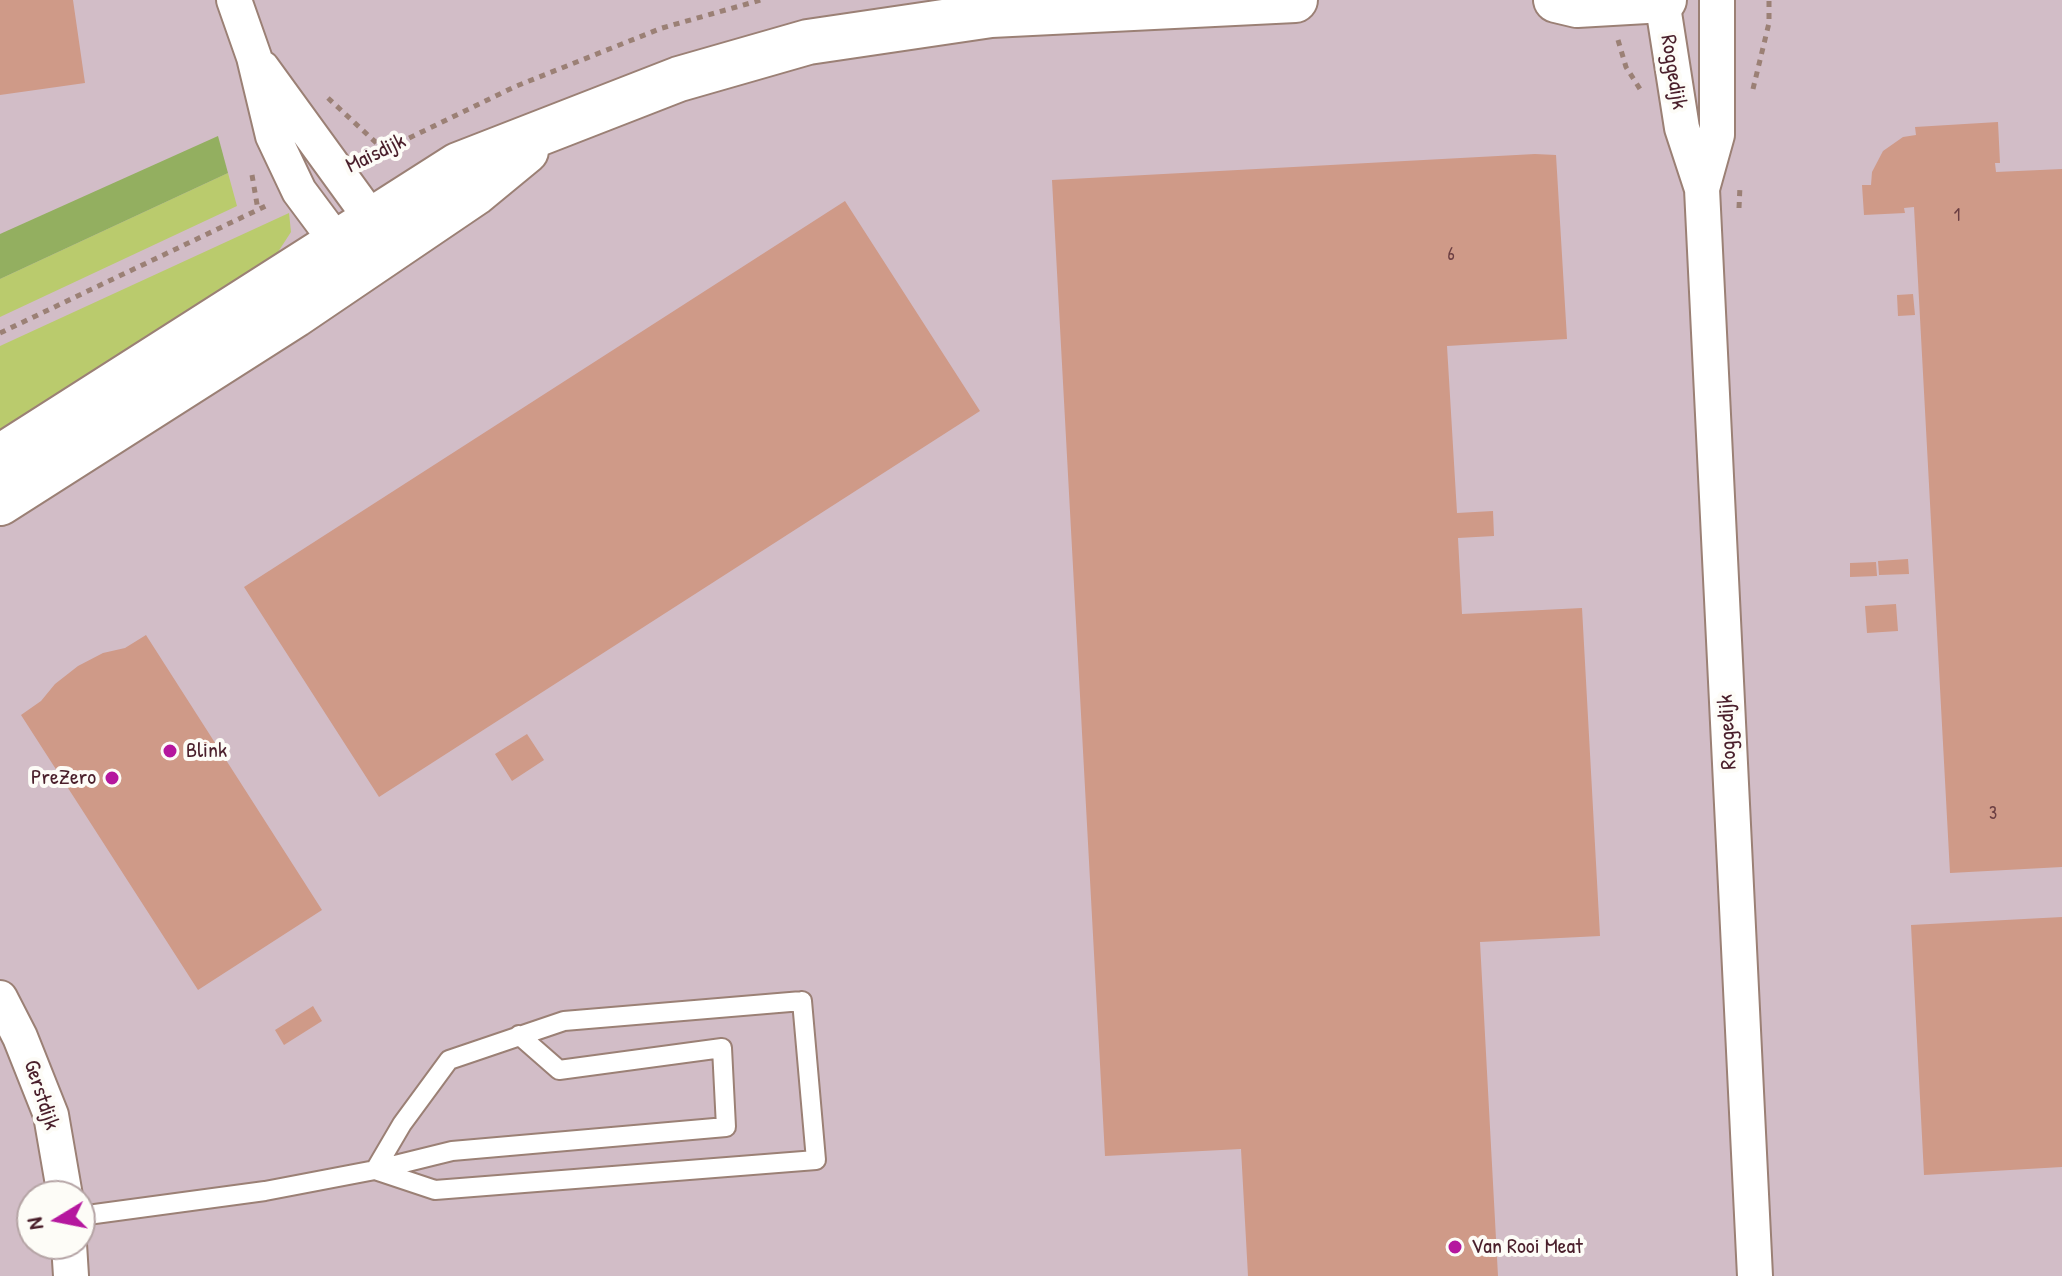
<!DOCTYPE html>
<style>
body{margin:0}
#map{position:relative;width:2062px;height:1276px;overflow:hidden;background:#ece1bf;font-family:"Patrick Hand",sans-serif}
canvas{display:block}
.north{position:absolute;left:16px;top:1180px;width:80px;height:80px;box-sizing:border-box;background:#fdfcf7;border:2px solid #b5a4a5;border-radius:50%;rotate:260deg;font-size:22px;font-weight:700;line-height:32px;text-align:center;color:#4a1f2b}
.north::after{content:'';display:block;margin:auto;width:28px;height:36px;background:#b5179e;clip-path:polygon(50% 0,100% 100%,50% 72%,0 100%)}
</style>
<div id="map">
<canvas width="2062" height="1276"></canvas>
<div class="north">N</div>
</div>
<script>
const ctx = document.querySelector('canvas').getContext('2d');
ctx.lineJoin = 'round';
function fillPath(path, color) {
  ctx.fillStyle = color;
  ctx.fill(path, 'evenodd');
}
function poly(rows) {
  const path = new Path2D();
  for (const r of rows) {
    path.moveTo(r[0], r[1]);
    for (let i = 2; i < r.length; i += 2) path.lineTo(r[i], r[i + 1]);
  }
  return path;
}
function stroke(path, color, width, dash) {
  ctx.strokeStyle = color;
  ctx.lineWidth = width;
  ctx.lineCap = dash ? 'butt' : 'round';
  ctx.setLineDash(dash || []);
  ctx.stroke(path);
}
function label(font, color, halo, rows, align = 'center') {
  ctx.font = font + ' "Patrick Hand",sans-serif';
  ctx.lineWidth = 8;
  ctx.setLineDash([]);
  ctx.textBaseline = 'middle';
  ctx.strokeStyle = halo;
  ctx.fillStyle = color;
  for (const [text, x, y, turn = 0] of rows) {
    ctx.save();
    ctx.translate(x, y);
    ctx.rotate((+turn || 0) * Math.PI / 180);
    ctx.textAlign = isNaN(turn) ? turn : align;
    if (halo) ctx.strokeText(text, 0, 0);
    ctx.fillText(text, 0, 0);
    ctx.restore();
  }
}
fillPath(poly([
 [0,0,2062,0,2062,1276,0,1276],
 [32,1196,80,1196,80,1244,32,1244]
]), '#d2bdc7');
fillPath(poly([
 [228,173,237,206,0,317,0,279],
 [289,213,291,232,276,255,0,443,0,346]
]), '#bacb6d');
fillPath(poly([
 [218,136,228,173,0,279,0,234]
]), '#93af60');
fillPath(poly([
 [0,0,73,0,85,83,0,95],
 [1998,122,2000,163,1995,163,1996,172,2062,169,2062,867,1950,873,1914,207,1904,208,1905,213,1864,215,1862,185,1871,185,1872,172,1883,151,1903,137,1916,135,1915,127],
 [1535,154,1556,155,1567,339,1447,346,1457,513,1493,511,1494,536,1458,538,1462,614,1582,608,1600,936,1480,942,1498,1276,1248,1276,1241,1149,1105,1156,1052,180],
 [845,201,980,411,379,797,244,587],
 [1913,294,1915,315,1898,316,1897,295],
 [1908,559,1909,574,1879,575,1878,561],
 [1876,562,1877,576,1850,577,1850,563],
 [1896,604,1898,631,1867,633,1865,606],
 [146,635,322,910,198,990,21,715,41,701,55,684,78,666,103,653,125,648],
 [527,734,544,760,512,781,495,754],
 [2062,917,2062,1167,1924,1175,1911,925],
 [313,1006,322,1021,284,1045,275,1030]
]), '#cf9a88');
const service = poly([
 [802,1001,816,1160,435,1190,375,1170,402,1124,449,1060,564,1021,802,1001],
 [80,1216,265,1191,375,1170,452,1151,726,1127,722,1048,559,1070,519,1035]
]);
const minor = poly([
 [234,0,254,57,273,136,299,191,337,242,359,252],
 [1662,0,1682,128,1702,189,1755,1276],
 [262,68,373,221,376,243],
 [1702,189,1717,135,1717,0],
 [0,998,20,1037,51,1115,65,1196],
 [69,1244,71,1276]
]);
const tertiary = poly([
 [1556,0,1577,5,1664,0],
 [0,457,458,165,679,79,808,42,991,15,1295,0],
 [0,503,295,315,475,193,526,151]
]);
stroke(service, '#9b8075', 22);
stroke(minor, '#9b8075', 38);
stroke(tertiary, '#9b8075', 48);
stroke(poly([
 [1618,40,1626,67,1640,89],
 [1753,89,1769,23,1769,0],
 [328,98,384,150],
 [366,159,514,87,662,28,761,0],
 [252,175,258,210],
 [1739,208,1740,186],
 [0,333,270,204]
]), '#9b8075', 5, [6, 6]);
stroke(service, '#fff', 18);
stroke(minor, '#fff', 34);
stroke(tertiary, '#fff', 44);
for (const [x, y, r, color] of [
 [170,751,8,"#b5179e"],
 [112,778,8,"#b5179e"],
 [1455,1247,8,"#b5179e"]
]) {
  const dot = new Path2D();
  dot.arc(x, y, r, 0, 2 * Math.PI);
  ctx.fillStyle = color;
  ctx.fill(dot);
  stroke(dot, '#fdfcf7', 3);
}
label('18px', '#6b3e42', null, [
 ["1",1957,216],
 ["6",1451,255],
 ["3",1993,814]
]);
label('22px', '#4a1f2b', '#fdfcf7', [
 ["Roggedijk",1673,72,81],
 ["Maisdijk",376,154,-26],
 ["Roggedijk",1728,732,-93],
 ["Gerstdijk",41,1095,72]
]);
label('22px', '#4a1f2b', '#fdfcf7', [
 ["Blink",186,751],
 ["PreZero",96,778,"right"],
 ["Van Rooi Meat",1471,1247]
], 'left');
</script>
